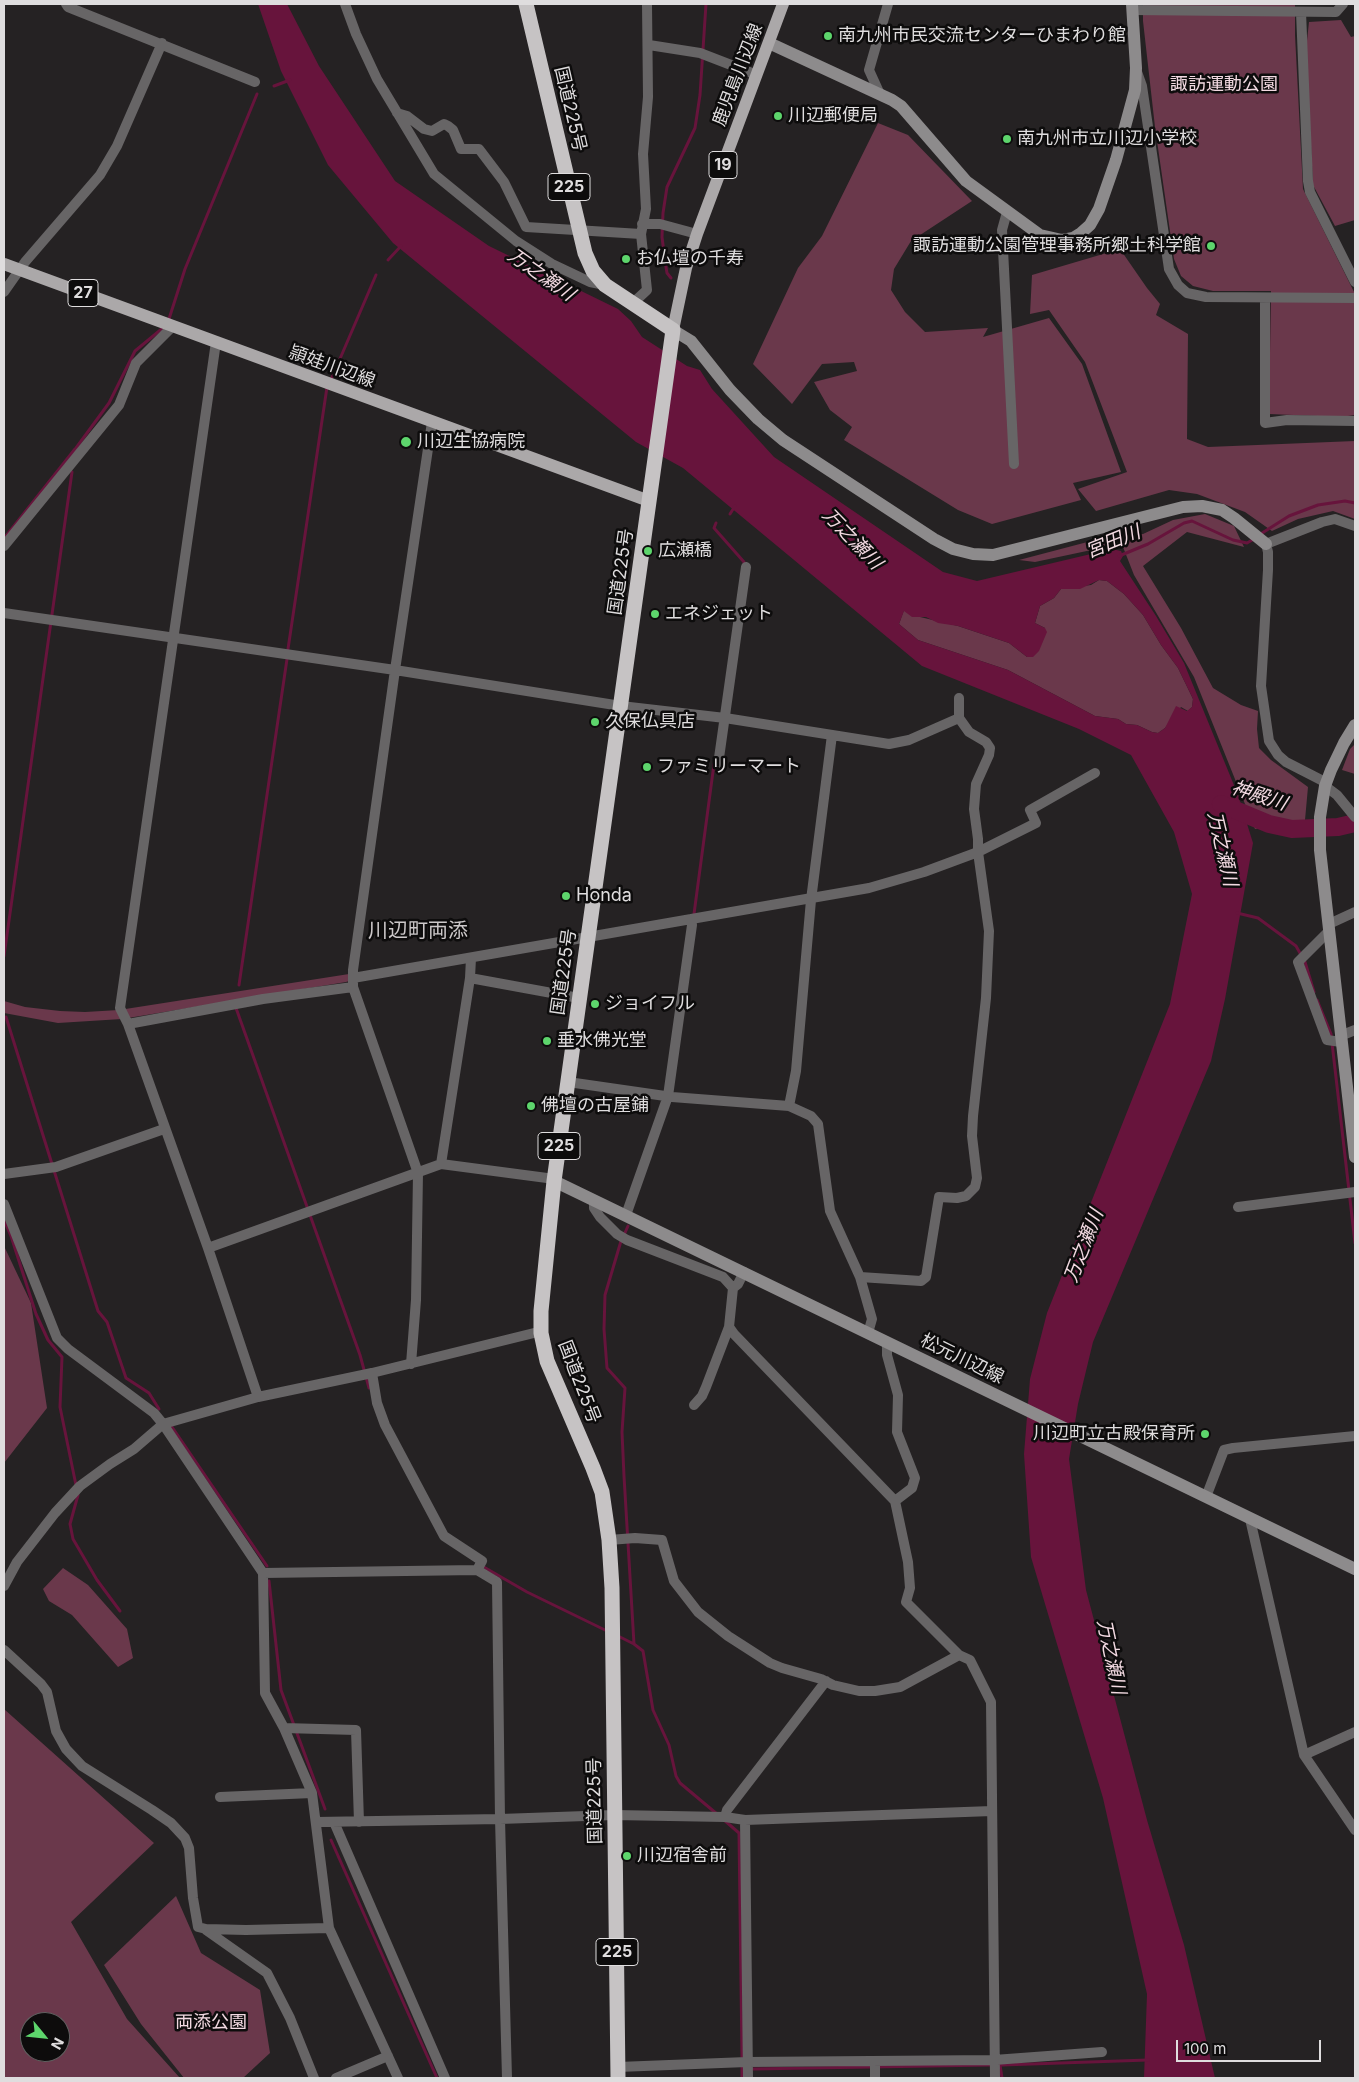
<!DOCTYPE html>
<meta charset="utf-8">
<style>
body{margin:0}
#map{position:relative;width:1359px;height:2082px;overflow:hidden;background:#252223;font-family:Inter,sans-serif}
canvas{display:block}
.frame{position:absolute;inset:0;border:5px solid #dfddde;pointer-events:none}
.north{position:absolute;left:20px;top:2012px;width:50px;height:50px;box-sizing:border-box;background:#0d0c0c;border:1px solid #616060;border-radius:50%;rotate:118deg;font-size:14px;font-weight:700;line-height:20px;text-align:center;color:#dfddde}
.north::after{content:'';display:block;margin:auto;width:18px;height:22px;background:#5dd56c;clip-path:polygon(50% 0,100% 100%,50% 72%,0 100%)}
.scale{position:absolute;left:1176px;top:2040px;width:145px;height:22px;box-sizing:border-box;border:2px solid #dfddde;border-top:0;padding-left:6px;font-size:15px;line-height:18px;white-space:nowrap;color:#dfddde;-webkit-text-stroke:4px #0d0c0c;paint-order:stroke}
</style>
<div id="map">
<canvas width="1359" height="2082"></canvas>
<div class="frame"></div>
<div class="north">N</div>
<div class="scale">100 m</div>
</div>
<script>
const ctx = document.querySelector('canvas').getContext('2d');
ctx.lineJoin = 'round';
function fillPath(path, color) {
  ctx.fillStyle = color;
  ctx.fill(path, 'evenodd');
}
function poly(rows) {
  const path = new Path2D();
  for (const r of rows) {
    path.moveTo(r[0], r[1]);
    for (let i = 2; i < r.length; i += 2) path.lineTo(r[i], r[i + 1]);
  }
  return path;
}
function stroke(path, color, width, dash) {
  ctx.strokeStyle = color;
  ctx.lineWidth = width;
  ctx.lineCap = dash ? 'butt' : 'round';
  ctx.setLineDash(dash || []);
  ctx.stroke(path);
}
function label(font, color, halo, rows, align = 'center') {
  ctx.font = font + ' Inter,"Noto Sans JP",sans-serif';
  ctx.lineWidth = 5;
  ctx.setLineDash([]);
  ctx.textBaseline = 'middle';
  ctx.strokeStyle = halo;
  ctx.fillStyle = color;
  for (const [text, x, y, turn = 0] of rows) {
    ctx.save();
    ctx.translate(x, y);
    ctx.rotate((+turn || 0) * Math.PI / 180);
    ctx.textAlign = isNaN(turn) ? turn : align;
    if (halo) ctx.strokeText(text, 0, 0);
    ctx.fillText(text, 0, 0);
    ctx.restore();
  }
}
fillPath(poly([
 [1143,4,1295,4,1295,35,1303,189,1355,294,1355,415,1341,417,1269,414,1271,291,1213,291,1193,286,1181,276,1174,259,1155,127,1143,21],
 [1341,20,1351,37,1355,36,1355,220,1335,226,1313,185,1306,50,1309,22],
 [878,123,908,135,972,201,911,241,894,269,891,290,905,312,925,332,988,328,983,337,1049,318,1082,364,1121,472,1073,483,1081,500,992,524,958,510,844,440,852,427,830,410,814,382,857,371,854,362,822,364,792,404,753,364,798,268,822,236],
 [1120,249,1147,288,1160,304,1156,315,1188,334,1187,439,1208,447,1355,441,1355,519,1333,511,1298,519,1272,531,1245,512,1197,494,1169,490,1096,511,1078,489,1127,472,1085,362,1049,310,1030,314,1032,275],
 [1205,514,1234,526,1244,547,1187,532,1143,566,1181,628,1213,688,1241,705,1258,711,1257,729,1259,748,1271,760,1308,787,1305,820,1255,829,1194,677,1134,575,1123,547,1115,545,1035,562,1019,560,1114,535,1143,534,1173,520],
 [1099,580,1107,581,1124,594,1143,615,1161,645,1178,668,1193,699,1192,707,1188,711,1181,707,1165,728,1158,733,1152,732,1137,725,1126,724,1118,719,1095,716,1008,670,918,640,899,624,904,610,920,617,958,626,1009,643,1027,657,1045,628,1035,623,1040,606,1054,598,1061,589,1091,585],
 [1355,744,1355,774,1342,770,1350,749],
 [349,974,349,981,346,982,122,1019,58,1023,4,1013,4,1001,25,1007,60,1011,85,1012,119,1010],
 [4,1246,31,1303,47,1408,4,1463],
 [63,1568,88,1585,127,1629,133,1658,118,1667,72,1615,49,1601,43,1589],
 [4,1709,154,1843,71,1922,127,2019,180,2078,4,2078],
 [30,2022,60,2022,60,2052,30,2052],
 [176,1896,201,1953,260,1990,270,2053,243,2078,184,2078,141,2024,104,1965]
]), '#6a384b');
fillPath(poly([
 [258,4,287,4,319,66,395,181,489,246,618,309,631,321,642,337,687,366,700,370,712,389,774,457,943,572,977,581,1112,549,1121,551,1123,556,1120,561,1156,616,1184,663,1238,795,1253,843,1225,999,1211,1061,1093,1342,1078,1404,1069,1459,1086,1590,1147,1820,1184,1945,1215,2078,1144,2078,1147,1994,1103,1798,1031,1557,1024,1454,1030,1379,1047,1313,1170,1004,1192,894,1174,832,1131,755,1079,729,922,666,683,468,636,442,393,243,328,165,281,71],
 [1099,580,1107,581,1124,594,1143,615,1161,645,1178,668,1193,699,1192,707,1187,711,1176,706,1165,728,1158,733,1152,732,1137,725,1126,724,1118,719,1095,716,1008,670,918,640,899,624,904,611,912,617,926,617,938,623,958,626,1009,643,1027,657,1033,657,1039,651,1047,632,1045,628,1035,623,1040,606,1054,598,1061,589,1080,589]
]), '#67143c');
stroke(poly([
 [274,86,290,80],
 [388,260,401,246],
 [671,278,667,273,665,261,662,237,663,213,667,187,695,128,700,95,706,4],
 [168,322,185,269,257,94],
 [330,382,376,275],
 [75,453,76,448,109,403,135,351,164,327],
 [730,514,735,506],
 [716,523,714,528,744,562,744,565],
 [1259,535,1289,516,1318,505,1345,501,1355,503],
 [6,536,75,449],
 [1119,556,1148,544,1184,523,1192,521,1233,540,1247,543,1254,539],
 [288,649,327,387],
 [1237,913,1258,918,1296,946,1305,962,1314,992],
 [694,914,714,764],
 [4,956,72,472],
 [239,985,287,659],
 [1317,1000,1331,1034,1355,1243],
 [236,1008,360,1355,369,1388],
 [6,1017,98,1311,107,1322,126,1378,149,1393,159,1409],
 [4,1220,11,1236,36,1314,48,1340,62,1357,60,1407,78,1495,70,1524,73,1539,97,1580,120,1611],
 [624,1235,628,1226],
 [621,1241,605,1295,604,1329,607,1368,625,1388,622,1432,624,1476,634,1644],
 [172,1427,267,1566],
 [482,1566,527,1592,605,1630],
 [269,1581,281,1690,325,1809],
 [620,1637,634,1644,643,1651,653,1710,669,1745,676,1776,680,1783,717,1814],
 [724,1820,739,1833,742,2057],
 [331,1840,437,2078],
 [1000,2065,1002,2078],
 [1002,2065,1148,2060],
 [742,2066,742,2078],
 [752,2069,990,2065]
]), '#67143c', 3);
stroke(poly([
 [1221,804,1269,824,1292,829,1338,827,1355,823]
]), '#67143c', 18);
stroke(poly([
 [66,4,68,7,255,82],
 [345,4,356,34,377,79,434,174,516,241,552,264,590,282,605,285],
 [1132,10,1336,12,1343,4],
 [1301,12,1308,181,1310,192,1355,282],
 [649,45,700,53,757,75],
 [1137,72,1142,86,1169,269,1178,285,1187,293,1206,297,1355,298],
 [879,92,869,70,888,4],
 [397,113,407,116,424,129,432,131,444,124,448,126,453,130,461,149,479,149,504,182,526,227,641,234],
 [1007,212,1002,230,1014,464],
 [642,224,660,224,697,234],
 [4,292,25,262,100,175,117,146,162,43],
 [1265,298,1265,423,1287,420,1355,421],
 [633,303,647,290,641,234,646,209,643,154,648,97,647,4],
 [216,342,120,1008,128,1024,208,1248,258,1397],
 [4,546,119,405,136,363,173,326],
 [4,613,395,670,621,706,725,718,889,744,909,740,959,718],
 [718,765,746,567],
 [1327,783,1286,762,1278,755,1269,741,1261,686,1268,570,1268,552,1266,544,1322,522,1335,519,1355,526],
 [1325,786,1337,795,1355,817],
 [1329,924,1355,912],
 [1329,931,1298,962,1327,1040,1341,1042],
 [353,978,869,888,924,872,978,852,1036,823,1030,810,1095,773],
 [470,978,579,998],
 [128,1024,263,999,353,987],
 [1340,1036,1355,1030],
 [568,1082,672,1097,789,1106,811,1116,818,1124,830,1211,860,1277,872,1319,868,1333],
 [789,1106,796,1071,811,900,832,735],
 [441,1164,470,978,471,958],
 [4,1174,56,1167,164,1129],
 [594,1200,594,1208,600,1217,617,1234,627,1240,723,1277,733,1288],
 [4,1204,57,1338,68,1349,154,1413,163,1424,263,1573,265,1693,284,1728,312,1793,329,1928],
 [1238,1207,1355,1192],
 [626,1215,668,1096,692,925,691,919],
 [208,1248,441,1164,547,1178,554,1181],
 [744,1272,738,1284,733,1288,729,1327,734,1334,895,1501,908,1562,910,1588,906,1602,959,1655,970,1660,991,1702,995,2078],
 [860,1277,921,1281,926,1277,939,1197,957,1198,966,1196,975,1187,977,1178,972,1136,973,1116,986,998,989,931,978,852,978,839,974,809,976,784,989,755,990,748,986,742,969,732,959,718,959,698],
 [887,1343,887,1355,898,1395,897,1432,915,1478,912,1488,895,1501],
 [411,1364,416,1300,418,1173,353,987,353,970,395,670,432,422],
 [372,1373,377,1403,385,1425,444,1536,482,1561,477,1570],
 [694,1405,702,1396,706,1387,729,1327],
 [1206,1497,1224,1450,1233,1448,1355,1436],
 [1250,1519,1304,1755,1355,1830],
 [609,1540,635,1538,662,1540,674,1581,698,1612,728,1636,770,1663,782,1668,821,1679,833,1685,859,1691,875,1691,900,1687,959,1655],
 [263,1573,477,1570,497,1582,500,1819,507,2078],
 [4,1586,17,1562,55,1513,80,1486,110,1464,134,1449,163,1424,258,1397,372,1373,534,1333,541,1333],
 [4,1650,41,1684,47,1692,56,1731,66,1749,82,1766,152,1810,171,1823,185,1838,189,1848,193,1898,198,1927,206,1929,246,1930,329,1928,398,2078],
 [284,1728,356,1730,359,1822],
 [1304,1755,1355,1732],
 [220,1797,312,1793],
 [725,1817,727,1810,826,1681],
 [745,1820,748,2078],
 [316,1822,500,1819,614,1815,725,1817,745,1820,992,1811],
 [334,1822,445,2078],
 [206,1930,267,1973,290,2018,314,2078],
 [875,2062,875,2078],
 [618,2067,747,2062,994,2060,1102,2052],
 [336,2078,388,2056]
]), '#676566', 10);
stroke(poly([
 [769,43,892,100,901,106,966,181,1040,235,1062,240,1073,238,1081,233,1090,225,1099,209,1116,160,1135,90,1136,68,1132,4],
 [673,330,691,341,730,390,758,419,783,440,934,539,953,549,973,554,993,555,1183,507,1202,506,1222,510,1234,518,1266,544],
 [1355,725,1344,743,1331,770,1325,786,1320,817,1320,850,1355,1157],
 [554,1181,1355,1569]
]), '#8d8b8c', 12);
stroke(poly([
 [4,264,649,501],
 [673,330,686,268,697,234,783,4]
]), '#aba8a9', 12);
stroke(poly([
 [526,4,585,253,593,271,605,285,673,330,554,1181,541,1311,541,1333,547,1361,593,1468,602,1492,609,1540,612,1588,618,2078]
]), '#c6c3c4', 15);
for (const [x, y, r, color] of [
 [828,36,5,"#5dd56c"],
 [778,116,5,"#5dd56c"],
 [1007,139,5,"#5dd56c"],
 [1211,246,5,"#5dd56c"],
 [626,259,5,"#5dd56c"],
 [406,442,6,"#5dd56c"],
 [648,551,5,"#5dd56c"],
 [655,614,5,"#5dd56c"],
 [595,722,5,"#5dd56c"],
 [647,767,5,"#5dd56c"],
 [566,896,5,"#5dd56c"],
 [595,1004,5,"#5dd56c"],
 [547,1041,5,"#5dd56c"],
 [531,1106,5,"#5dd56c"],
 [1205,1434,5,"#5dd56c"],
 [627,1856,5,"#5dd56c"]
]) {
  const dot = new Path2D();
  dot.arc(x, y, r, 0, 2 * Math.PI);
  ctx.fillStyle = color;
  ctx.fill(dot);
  stroke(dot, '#0d0c0c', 2);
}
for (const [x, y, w] of [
 [723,165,28],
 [569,187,42],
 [83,293,30],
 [559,1146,42],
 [617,1952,42]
]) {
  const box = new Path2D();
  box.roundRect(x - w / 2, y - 13.5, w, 27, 4);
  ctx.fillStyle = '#0d0c0c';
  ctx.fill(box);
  stroke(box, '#dfddde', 1);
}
label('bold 16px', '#dfddde', null, [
 ["19",723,165],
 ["225",569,187],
 ["27",83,293],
 ["225",559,1146],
 ["225",617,1952]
]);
label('18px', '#dfddde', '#0d0c0c', [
 ["南九州市民交流センターひまわり館",838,36],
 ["川辺郵便局",788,116],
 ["南九州市立川辺小学校",1017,139],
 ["諏訪運動公園管理事務所郷土科学館",1201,246,"right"],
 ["お仏壇の千寿",636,259],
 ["川辺生協病院",417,442],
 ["広瀬橋",658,551],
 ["エネジェット",665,614],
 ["久保仏具店",605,722],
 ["ファミリーマート",657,767],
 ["Honda",576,896],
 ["ジョイフル",605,1004],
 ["垂水佛光堂",557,1041],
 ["佛壇の古屋鋪",541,1106],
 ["川辺町立古殿保育所",1195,1434,"right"],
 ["川辺宿舎前",637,1856]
], 'left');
label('18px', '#dfddde', '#0d0c0c', [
 ["鹿児島川辺線",738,75,-69],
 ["国道225号",570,109,77],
 ["頴娃川辺線",332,367,20],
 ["国道225号",621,572,-82],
 ["国道225号",564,972,-82],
 ["松元川辺線",962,1359,26],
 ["国道225号",579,1382,69],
 ["国道225号",595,1801,-91]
]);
label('18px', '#f2d9e1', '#0d0c0c', [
 ["諏訪運動公園",1224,85],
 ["両添公園",211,2023]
]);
label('italic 19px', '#f2d9e1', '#0d0c0c', [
 ["万之瀬川",541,275,35],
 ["万之瀬川",852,539,46],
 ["宮田川",1113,542,-22],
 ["神殿川",1259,796,18],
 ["万之瀬川",1222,849,77],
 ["万之瀬川",1084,1246,-69],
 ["万之瀬川",1111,1657,78]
]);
label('20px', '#ccc8c9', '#0d0c0c', [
 ["川辺町両添",418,931]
]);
</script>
